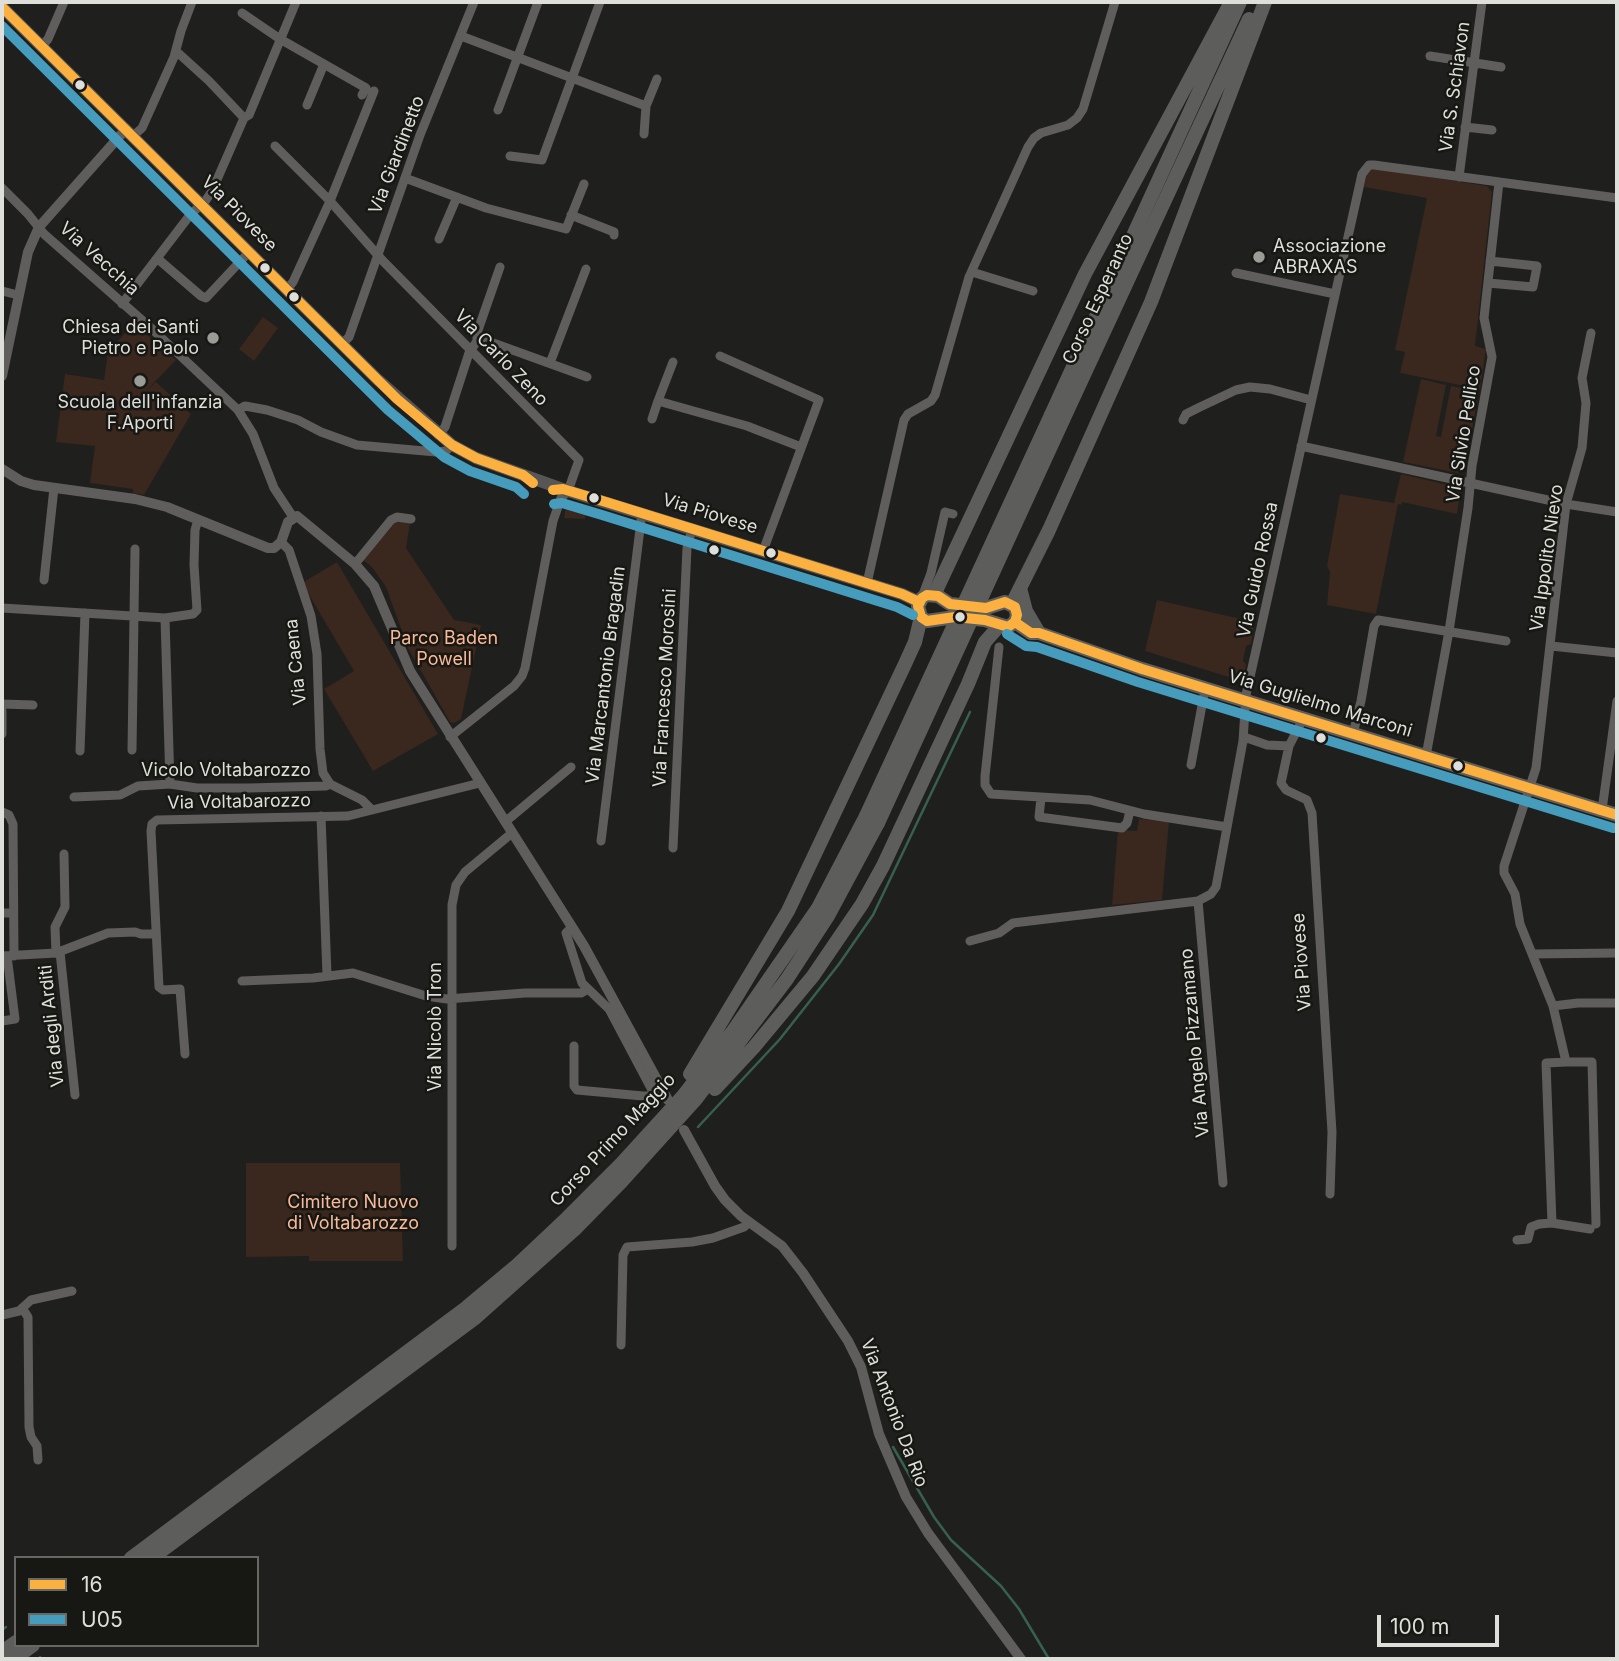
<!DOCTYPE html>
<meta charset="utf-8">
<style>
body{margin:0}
#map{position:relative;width:1619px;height:1661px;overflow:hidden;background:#1f1f1d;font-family:Inter,sans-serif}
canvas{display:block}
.frame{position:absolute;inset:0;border:4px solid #dededb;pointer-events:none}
.legend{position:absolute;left:14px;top:1556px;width:245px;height:91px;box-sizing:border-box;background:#171713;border:2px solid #676763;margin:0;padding:9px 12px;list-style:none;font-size:21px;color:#dededb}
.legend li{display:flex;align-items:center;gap:14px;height:35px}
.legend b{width:35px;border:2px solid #676763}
.scale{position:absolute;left:1377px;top:1615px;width:122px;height:32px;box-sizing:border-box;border:4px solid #dededb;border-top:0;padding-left:9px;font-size:21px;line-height:24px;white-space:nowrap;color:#dededb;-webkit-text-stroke:5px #171713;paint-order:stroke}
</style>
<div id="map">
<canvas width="1619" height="1661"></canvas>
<div class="frame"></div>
<ul class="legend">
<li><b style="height:9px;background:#fbb040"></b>16</li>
<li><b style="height:9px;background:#469cbc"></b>U05</li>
</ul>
<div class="scale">100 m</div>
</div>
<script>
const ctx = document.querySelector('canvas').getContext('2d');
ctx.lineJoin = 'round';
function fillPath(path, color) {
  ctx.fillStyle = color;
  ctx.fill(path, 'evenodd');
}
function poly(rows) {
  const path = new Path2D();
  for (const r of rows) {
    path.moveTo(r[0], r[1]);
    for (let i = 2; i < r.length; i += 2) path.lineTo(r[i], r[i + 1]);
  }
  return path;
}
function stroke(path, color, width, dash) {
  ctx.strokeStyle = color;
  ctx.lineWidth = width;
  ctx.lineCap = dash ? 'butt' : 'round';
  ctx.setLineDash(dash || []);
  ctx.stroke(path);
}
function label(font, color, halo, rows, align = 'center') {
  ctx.font = font + ' Inter,sans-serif';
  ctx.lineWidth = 5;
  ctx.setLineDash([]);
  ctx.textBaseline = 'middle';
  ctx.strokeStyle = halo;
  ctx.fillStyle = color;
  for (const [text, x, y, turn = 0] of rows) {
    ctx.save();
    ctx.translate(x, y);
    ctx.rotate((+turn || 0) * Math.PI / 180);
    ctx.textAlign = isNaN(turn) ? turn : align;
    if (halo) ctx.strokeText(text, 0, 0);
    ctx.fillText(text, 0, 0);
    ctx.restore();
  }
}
fillPath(poly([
 [1372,168,1487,186,1492,192,1475,346,1486,349,1480,389,1400,373,1405,352,1395,350,1427,198,1364,187,1367,172],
 [263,317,278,328,254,361,239,349],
 [134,323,176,360,146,391,156,382,191,414,144,495,133,493,133,489,90,483,95,446,56,442,65,374,104,380,108,352],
 [1421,379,1446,385,1436,436,1441,437,1451,386,1479,391,1465,467,1458,473,1403,462],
 [1401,474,1457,487,1460,492,1457,514,1402,502,1401,505,1398,504,1376,614,1327,605,1330,572,1327,566,1340,494,1394,503],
 [567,500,587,508,585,519,564,518],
 [400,519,410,523,406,548,454,620,481,625,461,719,454,723,450,722,408,648,386,587,372,567,362,559,393,522],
 [337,562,438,734,373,771,324,689,354,671,302,583],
 [1157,600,1241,619,1241,624,1254,625,1251,644,1246,646,1243,661,1246,664,1244,676,1240,679,1235,679,1145,651],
 [1139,819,1169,821,1162,900,1112,905,1118,830,1137,831],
 [246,1163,400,1163,403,1261,309,1261,309,1256,246,1257]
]), '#3a271d');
stroke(poly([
 [698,1127,780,1039,839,964,873,915,970,712],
 [893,1447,934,1517,951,1540,1001,1586,1019,1609,1049,1659],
 [2,1630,6,1627],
 [40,1657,41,1659]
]), '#37604f', 2.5);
stroke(poly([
 [242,13,280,39,366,88,362,95],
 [461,36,646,106],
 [42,46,48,39,64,2],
 [176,51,209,81,244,118],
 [1430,56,1501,67],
 [307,105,324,64],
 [498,110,538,2],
 [1465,127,1492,130],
 [644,134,646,106,657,79],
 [133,136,142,128,174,57,181,31,192,2],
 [275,146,330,201,383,261,579,460,568,491,561,498,553,521,525,668,522,676,514,686,450,737],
 [510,156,542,160,600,2],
 [1459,177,1482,2],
 [405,178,486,208,566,229,584,184],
 [2,188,28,214,44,234,152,329,238,410,253,434,274,488,293,517],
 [571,215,614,232,614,235],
 [439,239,457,197],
 [158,259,201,296,206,298,249,252],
 [972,272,1033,291],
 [1236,273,1335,294],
 [1488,283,1533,287,1537,266,1490,261],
 [286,290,293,282,330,201,374,91],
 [2,291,18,295],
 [122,304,190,215,206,200,212,191,244,118,249,115,296,2],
 [477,341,485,340,587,377],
 [342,344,349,337,420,135,474,2],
 [720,356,819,400,763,551],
 [673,362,658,401,747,426,801,447],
 [550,363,586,269],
 [238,410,245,406,267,410,298,420,321,432,357,445,436,452,446,451,452,445],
 [652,419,658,401],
 [1183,420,1186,414,1200,407,1236,390,1250,387,1270,389,1311,400],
 [438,435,445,427,469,353,477,341,477,333,500,267],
 [1301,446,1566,504,1617,512],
 [281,542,289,550,311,616,317,654,320,749,323,773,330,784],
 [355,564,391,520,397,517,411,519],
 [44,580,54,488],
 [867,583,904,420,908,414,931,401,935,395,969,277,1028,147,1034,138,1041,133,1068,125,1077,118,1083,109,1115,2],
 [922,597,931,573,945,512,953,514],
 [2,608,165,618,193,614,197,610,194,565,195,530,198,520],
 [165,618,170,784],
 [1551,646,1617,653],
 [999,647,985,776,985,785,991,794,1090,800,1144,814,1227,827],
 [2,704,33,705],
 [2,711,2,734],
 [1303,719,1289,746,1281,783,1286,790,1307,800,1312,813,1332,1132,1330,1194],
 [1353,734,1361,701,1374,626,1378,620,1506,641],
 [1243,741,1247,738,1267,745,1289,746],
 [132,750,135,549],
 [80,751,85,613],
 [1426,756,1449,631,1468,508,1472,466,1492,357,1484,318,1499,182],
 [1191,765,1205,689],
 [74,797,120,795,138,786,170,784,197,788,249,788,326,786,330,784,362,800,371,809],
 [1041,798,1039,817,1122,828,1127,823,1130,811],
 [1602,810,1617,701],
 [2,812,9,815,13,824,14,956],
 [321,816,327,975],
 [505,822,571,767],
 [601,841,642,513],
 [673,848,687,548,692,529],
 [2,913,13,913],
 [572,927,566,933,582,983,609,1009,653,1092,649,1096,643,1096,577,1090,574,1086,574,1046],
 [970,941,999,933,1013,923,1198,901],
 [60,952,75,1095],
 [56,953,55,927,65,907,64,854],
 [1532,954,1617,953],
 [2,956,56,953,108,933,135,932,141,934,156,934],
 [242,981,313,978,353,973,426,996,447,999,525,993,581,993,588,989],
 [1553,1006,1578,1003,1617,1003],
 [2,1021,15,1019,7,956],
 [185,1054,180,989,163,990,159,987,151,831,152,824,157,820,348,816,480,783],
 [1566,1062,1592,1062,1596,1224],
 [1223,1183,1198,901,1211,894,1216,887,1243,741,1246,695,1362,174,1369,165,1374,165,1617,198],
 [1552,1223,1546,1063,1566,1062,1553,1006,1520,924,1515,894,1504,873,1504,866,1536,768,1566,504,1582,448,1586,403,1582,378,1591,333],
 [1517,1240,1528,1239,1531,1227,1539,1224,1552,1223,1590,1229],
 [452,1246,452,905,456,885,465,872,512,833],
 [22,1308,28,1317,29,1427,31,1437,37,1446,38,1460],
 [2,1315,19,1311,31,1300,72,1291],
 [621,1345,623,1255,627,1247,692,1242,713,1238,744,1227,749,1222]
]), '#5f5e5d', 9);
stroke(poly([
 [2,376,28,252,39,227,126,129],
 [2,469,21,481,34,485,135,499,167,507,268,548,274,548,281,542,288,522,297,516,355,564,374,586,410,671,584,946,668,1100],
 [684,1130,715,1186,725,1200,741,1216,782,1246,803,1273,848,1341,861,1367,879,1434,906,1497,928,1533,1021,1659]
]), '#5f5e5d', 10);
stroke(poly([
 [2,7,377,379,452,445,476,458,568,491,902,594,919,602]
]), '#565655', 12);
stroke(poly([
 [927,595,938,596,950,604,979,607,986,608,1005,602,1015,607,1017,615,1015,622,1008,627,985,620,955,617,927,621,921,617,918,606,922,598,927,595],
 [1015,622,1031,633,1039,633,1142,669,1617,815]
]), '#5f5f5e', 14);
stroke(poly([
 [1051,415,1240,2],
 [1063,420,1249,19],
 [1020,588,1026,611,1039,633],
 [934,595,1085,274,1231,2],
 [1012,604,1049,530,1151,302,1265,2],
 [690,1074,788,911,905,664,915,642,921,617],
 [715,1089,754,1047,813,976,862,904,883,866,968,684,985,642,999,626],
 [131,1558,467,1307,515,1267,567,1218,621,1164,683,1096,733,1031,818,908,866,816],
 [152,1558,474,1319,575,1229,622,1181,696,1099,787,979,828,916,878,823],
 [2,1652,16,1642],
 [14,1659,33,1645]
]), '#5d5d5c', 14);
stroke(poly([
 [866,816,1051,415],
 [878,823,1063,420]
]), '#5d5d5c', 14);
stroke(poly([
 [2,7,397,399,452,445,476,458,523,475,533,483],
 [553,490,563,489,606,502,902,594,919,602],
 [927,595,938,596,950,604,986,608,1005,602,1015,607,1017,615,1015,622,1008,627,985,620,955,617,927,621,921,617,918,606,922,598,927,595],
 [1015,622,1031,633,1039,633,1142,669,1617,815]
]), '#fbb040', 10);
stroke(poly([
 [2,26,388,410,444,457,470,471,516,487,524,494],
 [554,504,562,503,602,515,897,607,913,615],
 [1007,634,1026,646,1037,647,1138,682,1613,828]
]), '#469cbc', 10);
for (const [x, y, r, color] of [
 [80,85,6,"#dededb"],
 [1259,257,7,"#9b9b98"],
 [265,268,6,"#dededb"],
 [294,297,6,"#dededb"],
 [213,338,7,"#9b9b98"],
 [140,381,7,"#9b9b98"],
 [594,498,6,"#dededb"],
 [714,550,6,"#dededb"],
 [771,553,6,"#dededb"],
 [960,617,6,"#dededb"],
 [1321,738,6,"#dededb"],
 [1458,766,6,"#dededb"]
]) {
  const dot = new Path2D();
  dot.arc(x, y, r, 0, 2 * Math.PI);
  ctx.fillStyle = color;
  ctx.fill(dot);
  stroke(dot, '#171713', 2.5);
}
label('18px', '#dededb', '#171713', [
 ["Via S. Schiavon",1455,87,-82],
 ["Via Giardinetto",397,155,-69],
 ["Via Piovese",239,214,45],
 ["Via Vecchia",99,259,42],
 ["Corso Esperanto",1098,299,-65],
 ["Via Carlo Zeno",501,358,46],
 ["Via Silvio Pellico",1464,434,-81],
 ["Via Piovese",710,514,17],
 ["Via Ippolito Nievo",1547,558,-82],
 ["Via Guido Rossa",1258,570,-78],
 ["Via Caena",296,662,-96],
 ["Via Marcantonio Bragadin",606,675,-83],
 ["Via Francesco Morosini",665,688,-87],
 ["Via Guglielmo Marconi",1320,704,17],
 ["Vicolo Voltabarozzo",226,771],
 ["Via Voltabarozzo",239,802,-1],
 ["Via Piovese",1302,962,-94],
 ["Via degli Arditi",52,1026,-96],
 ["Via Nicolò Tron",436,1027,-90],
 ["Via Angelo Pizzamano",1195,1043,-95],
 ["Corso Primo Maggio",613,1140,-47],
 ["Via Antonio Da Rio",894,1413,69]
]);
label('18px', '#dededb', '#171713', [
 ["Associazione",1273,247],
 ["ABRAXAS",1273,268],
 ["Chiesa dei Santi",199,328,"right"],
 ["Pietro e Paolo",199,349,"right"],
 ["Scuola dell'infanzia",140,403,"center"],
 ["F.Aporti",140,424,"center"]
], 'left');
label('18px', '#fbb998', '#171713', [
 ["Parco Baden",444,639],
 ["Powell",444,660],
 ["Cimitero Nuovo",353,1203],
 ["di Voltabarozzo",353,1224]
]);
</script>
